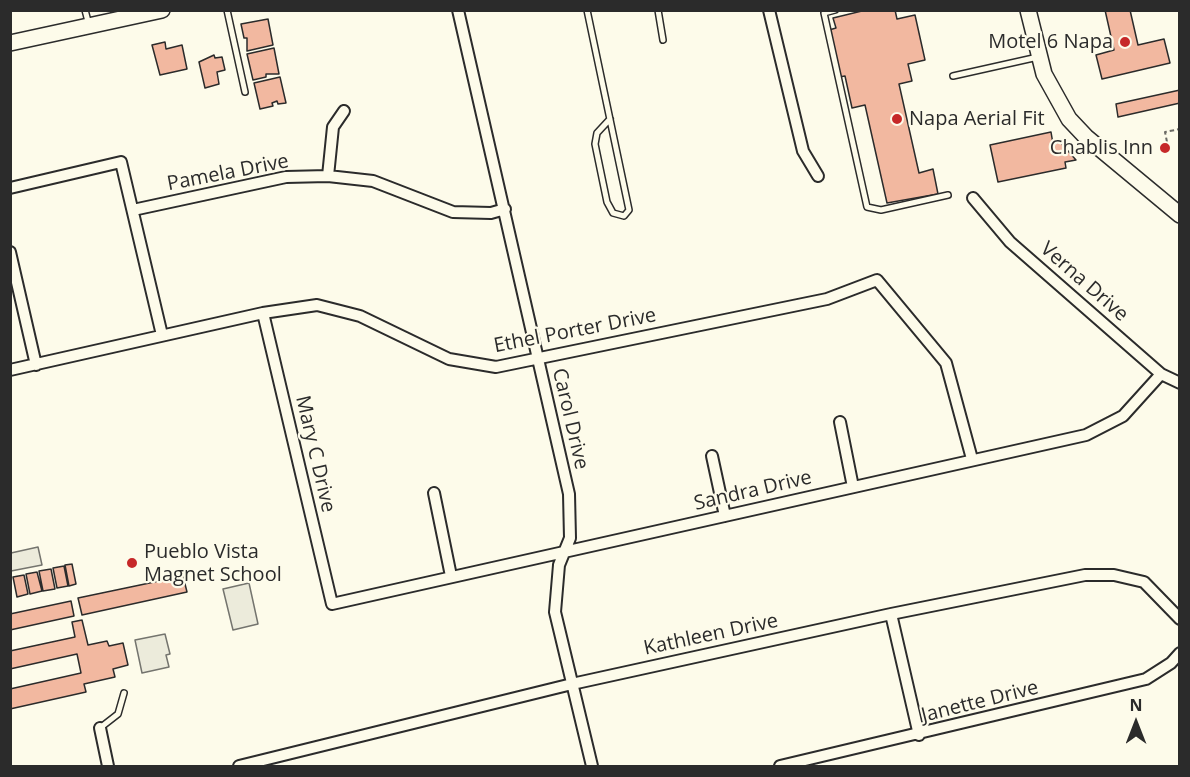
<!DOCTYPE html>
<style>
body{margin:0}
#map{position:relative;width:1190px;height:777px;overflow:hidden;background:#fdfbea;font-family:"Open Sans",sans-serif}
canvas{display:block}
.frame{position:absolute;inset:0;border:12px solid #2b2b2b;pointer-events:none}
.north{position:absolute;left:1106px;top:693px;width:60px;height:60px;-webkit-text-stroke:4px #fdfbea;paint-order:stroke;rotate:0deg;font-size:16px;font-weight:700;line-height:24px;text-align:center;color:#2b2b2b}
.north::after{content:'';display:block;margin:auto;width:21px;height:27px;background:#2b2b2b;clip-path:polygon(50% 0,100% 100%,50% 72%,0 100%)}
</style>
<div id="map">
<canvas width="1190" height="777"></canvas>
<div class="frame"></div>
<div class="north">N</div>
</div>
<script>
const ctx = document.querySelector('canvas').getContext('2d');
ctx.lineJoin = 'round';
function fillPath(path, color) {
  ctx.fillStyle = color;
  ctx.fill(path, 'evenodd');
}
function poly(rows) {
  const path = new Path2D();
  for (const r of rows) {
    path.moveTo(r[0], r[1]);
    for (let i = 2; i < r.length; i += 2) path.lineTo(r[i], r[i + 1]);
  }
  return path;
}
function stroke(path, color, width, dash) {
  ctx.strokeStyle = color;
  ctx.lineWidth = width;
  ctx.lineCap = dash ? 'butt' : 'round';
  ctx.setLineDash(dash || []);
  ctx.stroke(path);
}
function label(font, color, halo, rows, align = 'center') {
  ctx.font = font + ' "Open Sans",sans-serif';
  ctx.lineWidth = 4.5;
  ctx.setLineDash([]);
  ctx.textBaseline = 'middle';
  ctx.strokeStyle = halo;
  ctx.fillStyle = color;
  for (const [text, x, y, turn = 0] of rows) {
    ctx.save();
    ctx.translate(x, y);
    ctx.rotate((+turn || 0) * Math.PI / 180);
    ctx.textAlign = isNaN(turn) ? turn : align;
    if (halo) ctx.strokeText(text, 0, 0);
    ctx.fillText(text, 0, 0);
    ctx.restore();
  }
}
const green = poly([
 [38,547,42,565,11,571,11,553,38,547],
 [249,583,258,624,233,630,223,589,249,583],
 [165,634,170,654,166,655,169,667,142,673,135,640,165,634]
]);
fillPath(green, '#ecebdb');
stroke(green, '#74746e', 1.5);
const building = poly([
 [866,10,895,10,897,19,915,15,925,60,908,64,912,81,899,84,919,173,933,169,938,194,887,203,865,105,852,108,845,76,839,77,829,30,836,28,833,18,866,10],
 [1105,10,1130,10,1138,45,1164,39,1170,63,1102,79,1096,55,1114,50,1105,10],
 [268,19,273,45,247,51,247,38,244,38,241,24,268,19],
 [165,42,166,49,182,45,187,69,160,75,152,45,165,42],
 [274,48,279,74,266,74,266,77,253,80,247,54,274,48],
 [214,55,215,58,222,57,225,70,217,72,219,84,205,88,199,62,214,55],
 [280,77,286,103,278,104,277,101,272,103,273,106,260,109,254,83,280,77],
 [1180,90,1180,103,1118,117,1116,104,1180,90],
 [1051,132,1053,144,1060,142,1076,160,1065,162,1066,168,998,182,990,145,1051,132],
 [72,564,76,584,69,586,65,565,72,564],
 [64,566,68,586,57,588,53,568,64,566],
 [51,569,55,589,43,591,39,571,51,569],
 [37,572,42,591,30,594,26,574,37,572],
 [24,575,28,594,17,597,13,577,24,575],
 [183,576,187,592,82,615,78,598,183,576],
 [71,601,74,616,10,630,10,614,71,601],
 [82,620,88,645,107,641,109,646,123,643,128,665,113,669,115,677,84,684,86,692,10,709,10,689,81,673,77,654,10,669,10,651,75,637,72,622,82,620]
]);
fillPath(building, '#f2b8a0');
stroke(building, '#2b2b2b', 1.5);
const lane = poly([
 [85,10,89,25],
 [227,10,245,92],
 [587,10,629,210,624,216,613,213,607,202,595,144,597,133,610,119],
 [658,10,663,40],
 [835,10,824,13,867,207,881,210,948,195],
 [953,76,1038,57],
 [100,728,118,714,124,693]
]);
const street = poly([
 [458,10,569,494,570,538,559,565,555,612,592,766],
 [769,10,803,151,818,176],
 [328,176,333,127,344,111],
 [10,188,121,162,162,335],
 [973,198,1010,242,1161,374,1180,383],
 [133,210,286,177,328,176,373,181,453,212,491,213,505,209],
 [10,252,36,365],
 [263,313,332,604,1086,435,1123,416,1161,374],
 [10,370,263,313,317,305,360,316,449,359,496,367,827,299,877,280,946,363,972,459],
 [840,422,853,487],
 [712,456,725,516],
 [434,493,451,576],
 [891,614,919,735],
 [100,728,108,766],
 [239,766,572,684,891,614,1085,575,1114,575,1144,582,1180,619],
 [780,766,1146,679,1171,663,1180,653]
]);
const secondary = poly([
 [1028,10,1044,74,1069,119,1086,137,1180,215],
 [10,43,162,10]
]);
stroke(lane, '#2b2b2b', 8);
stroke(street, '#2b2b2b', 14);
stroke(secondary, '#2b2b2b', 18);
stroke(poly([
 [1167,142,1165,132,1180,129]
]), '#6a6964', 2, [4.5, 3]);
stroke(lane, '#fdfbea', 5);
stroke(street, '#fdfbea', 10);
stroke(secondary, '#fdfbea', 15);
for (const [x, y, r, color] of [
 [1125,42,6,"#c62828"],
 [897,119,6,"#c62828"],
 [1165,148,6,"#c62828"],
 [132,563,6,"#c62828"]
]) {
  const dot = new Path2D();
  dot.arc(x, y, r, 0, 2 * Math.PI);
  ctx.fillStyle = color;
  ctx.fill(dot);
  stroke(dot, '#fdfbea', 2);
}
label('20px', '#2b2b2b', '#fdfbea', [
 ["Motel 6 Napa",1113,42],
 ["Napa Aerial Fit",909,119,"left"],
 ["Chablis Inn",1153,148],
 ["Pueblo Vista",144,552,"left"],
 ["Magnet School",144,575,"left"]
], 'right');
label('20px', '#2b2b2b', '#fdfbea', [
 ["Pamela Drive",228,173,-11],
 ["Verna Drive",1084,282,41],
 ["Ethel Porter Drive",575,331,-11],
 ["Carol Drive",570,419,77],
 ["Mary C Drive",315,454,77],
 ["Sandra Drive",753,491,-13],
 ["Kathleen Drive",711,635,-12],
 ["Janette Drive",980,702,-14]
]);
</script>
